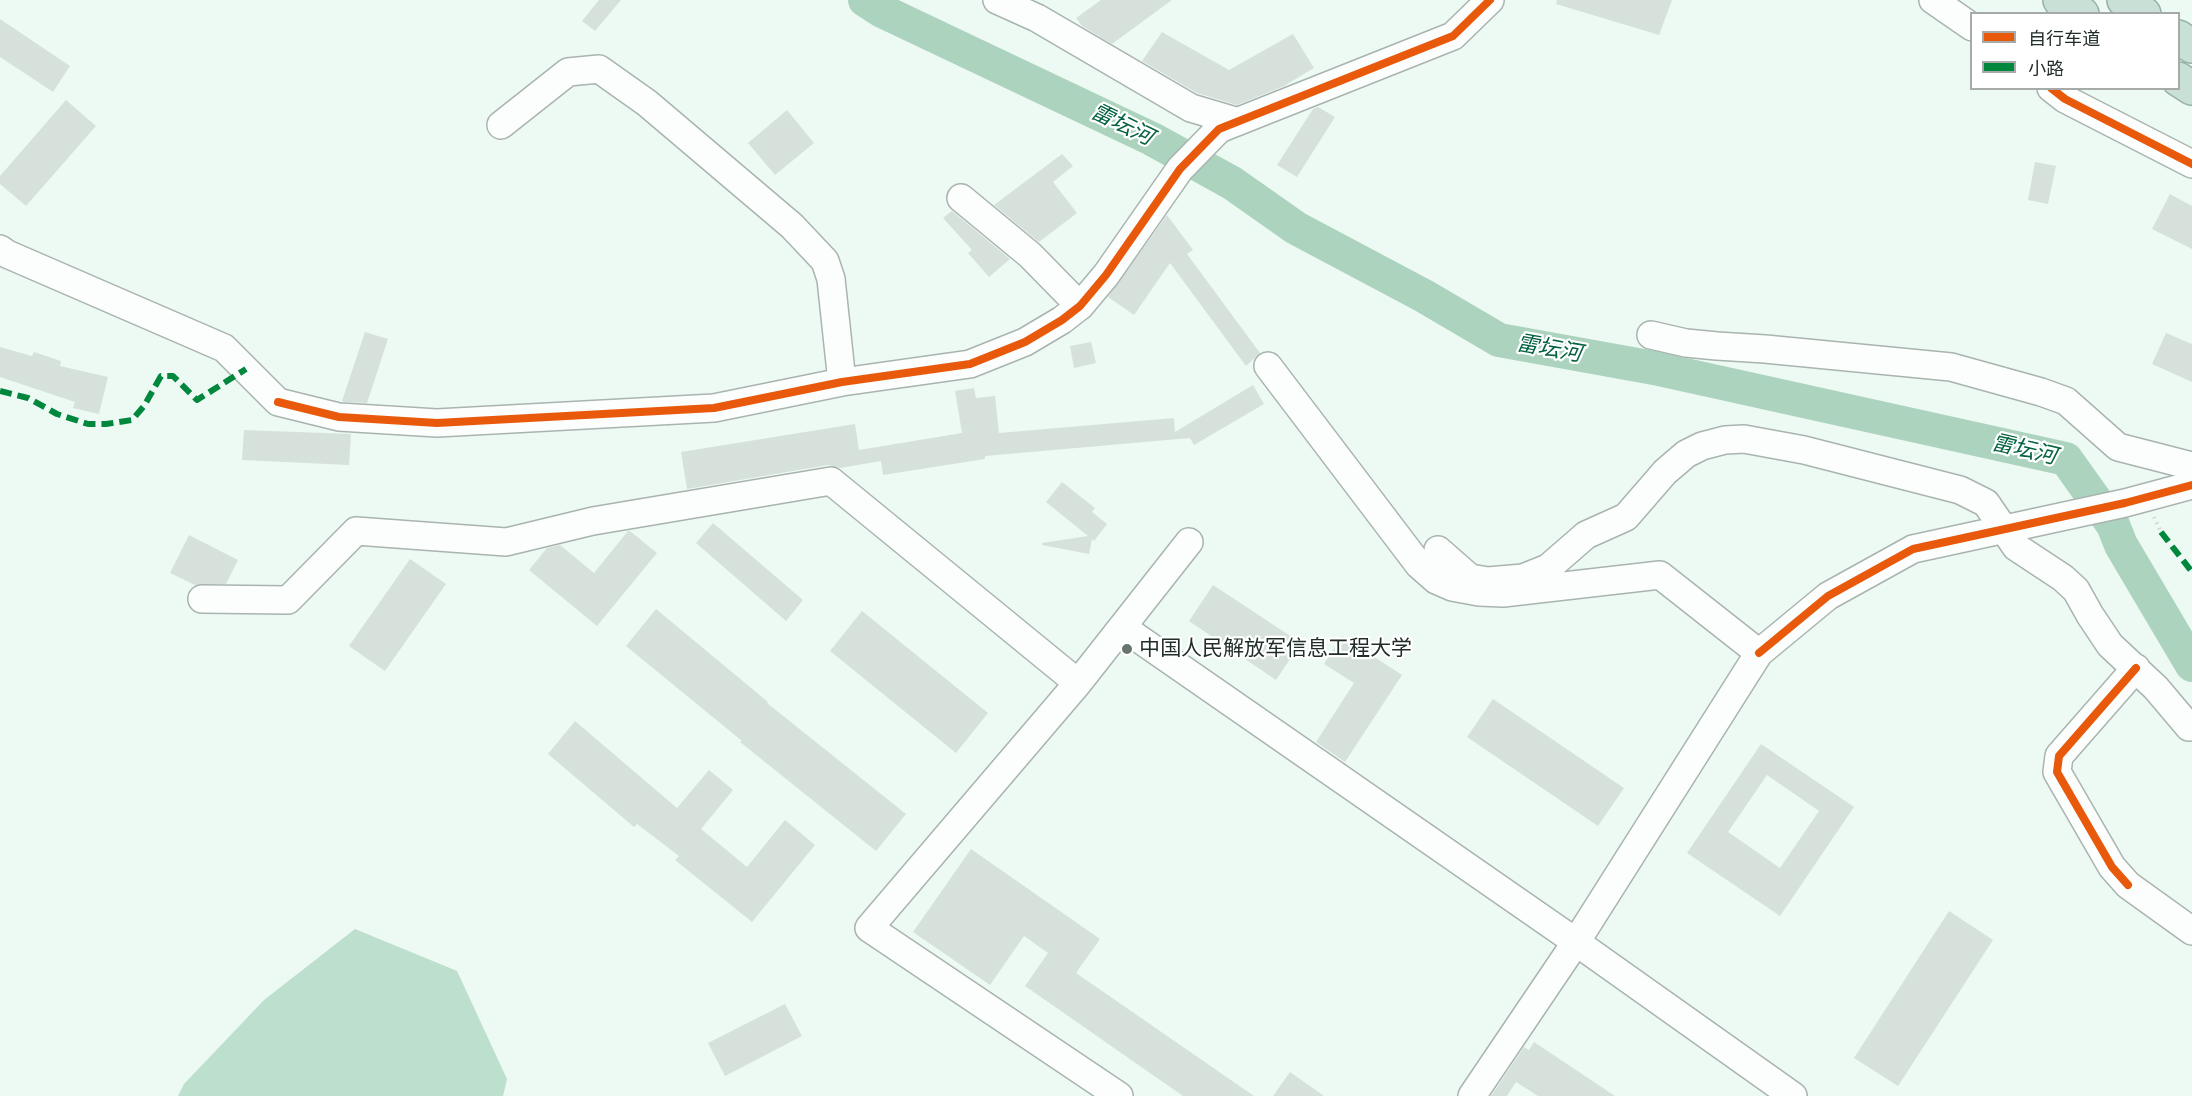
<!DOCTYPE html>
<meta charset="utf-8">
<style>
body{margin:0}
#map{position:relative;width:2192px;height:1096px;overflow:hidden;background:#edf9f3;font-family:Literata,"Noto Sans SC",serif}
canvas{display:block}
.legend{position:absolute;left:1970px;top:12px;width:210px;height:78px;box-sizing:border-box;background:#fff;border:2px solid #a6aba9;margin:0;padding:8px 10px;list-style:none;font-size:18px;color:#212d27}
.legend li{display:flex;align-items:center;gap:12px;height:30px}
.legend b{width:30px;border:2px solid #a6aba9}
</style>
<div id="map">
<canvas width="2192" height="1096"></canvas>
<ul class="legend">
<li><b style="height:8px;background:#e8590c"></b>自行车道</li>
<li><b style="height:8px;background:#00873e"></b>小路</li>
</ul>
</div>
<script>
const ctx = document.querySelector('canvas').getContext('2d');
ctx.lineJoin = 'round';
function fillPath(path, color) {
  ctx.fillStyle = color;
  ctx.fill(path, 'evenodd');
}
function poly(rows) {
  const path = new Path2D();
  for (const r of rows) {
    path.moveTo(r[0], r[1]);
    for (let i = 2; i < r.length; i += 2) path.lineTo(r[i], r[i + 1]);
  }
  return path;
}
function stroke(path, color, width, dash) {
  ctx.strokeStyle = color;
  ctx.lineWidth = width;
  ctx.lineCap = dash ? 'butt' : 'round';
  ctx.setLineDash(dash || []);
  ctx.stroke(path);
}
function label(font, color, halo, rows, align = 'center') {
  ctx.font = font + ' Literata,"Noto Sans SC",serif';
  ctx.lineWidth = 4.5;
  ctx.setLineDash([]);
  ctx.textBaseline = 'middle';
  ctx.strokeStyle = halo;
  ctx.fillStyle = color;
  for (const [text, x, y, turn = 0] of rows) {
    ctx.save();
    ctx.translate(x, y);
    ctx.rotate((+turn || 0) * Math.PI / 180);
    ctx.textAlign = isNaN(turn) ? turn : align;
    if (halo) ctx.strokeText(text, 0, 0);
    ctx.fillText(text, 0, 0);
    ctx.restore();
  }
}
fillPath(poly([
 [355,929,457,971,507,1079,503,1096,178,1096,184,1084,264,1000]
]), '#bddfcd');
stroke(poly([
 [865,0,882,11,1152,139,1232,183,1296,228,1424,296,1499,340,1654,368,2066,459,2113,525,2121,545,2192,665]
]), '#acd3be', 34);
fillPath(poly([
 [599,0,621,0,595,31,582,21],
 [1101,0,1172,0,1112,44,1082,26,1076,18],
 [1557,0,1672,0,1659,35,1556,4],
 [0,19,70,66,53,92,0,57],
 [1162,32,1229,70,1293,34,1314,68,1284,86,1237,105,1197,93,1142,61],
 [66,100,96,126,26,206,0,184,0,176],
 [1318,107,1335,117,1297,177,1277,165,1313,109],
 [787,110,814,143,775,175,748,143],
 [1062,154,1073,166,1053,182,1077,213,1039,242,994,205],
 [2035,162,2056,166,2048,204,2028,200],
 [2170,194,2192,206,2192,249,2152,229],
 [952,211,1010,259,989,277,968,253,972,250,943,218],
 [1167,215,1193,250,1187,254,1260,353,1246,366,1170,263,1134,315,1108,297],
 [365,332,388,339,367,403,345,402,342,401],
 [2166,333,2192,344,2192,382,2152,364],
 [1091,342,1096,363,1074,368,1070,346],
 [0,347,32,356,34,352,61,361,60,366,108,377,99,414,73,408,75,402,0,377],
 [1253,385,1264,404,1194,445,1190,438,985,456,985,459,883,475,881,461,840,468,828,465,687,489,681,452,855,424,859,450,962,433,955,391,974,388,976,398,995,396,999,433,1174,418,1175,432],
 [244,430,351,434,349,465,242,460],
 [1062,482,1095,508,1092,512,1107,524,1094,541,1092,539,1089,554,1042,545,1042,543,1088,536,1046,502],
 [713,523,803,600,786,621,696,543],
 [628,531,630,531,657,553,597,626,529,570,547,548,560,545,594,573],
 [189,535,238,560,226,584,195,585,170,573],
 [410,559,446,584,385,671,349,646],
 [1213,585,1301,643,1276,680,1189,621],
 [656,609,768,702,767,703,906,814,876,851,740,742,742,741,626,646],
 [862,611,988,713,956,753,830,651],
 [1342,636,1402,675,1345,762,1316,742,1354,683,1324,664],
 [1493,699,1624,788,1598,826,1467,737],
 [575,721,677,808,709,770,733,790,701,829,747,867,785,820,815,845,752,922,675,860,679,856,637,824,634,827,548,754],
 [1761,744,1854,807,1780,916,1687,853],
 [1767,775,1819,811,1780,868,1728,832],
 [971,849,1100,939,1076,973,1254,1096,1183,1096,1025,986,1048,953,1024,936,990,985,913,932],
 [1949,911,1993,940,1898,1086,1854,1058],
 [785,1004,802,1036,725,1076,708,1043],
 [1534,1042,1615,1096,1538,1096,1516,1082,1507,1096,1491,1096,1524,1047,1529,1050],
 [1290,1072,1324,1096,1273,1096]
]), '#d6e1db');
const minor = poly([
 [997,0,1037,18,1191,108,1235,121],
 [1933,0,1972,27],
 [2051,88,2065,99,2192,164],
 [501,125,568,72,599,69,647,103,792,226,825,261,831,279,842,382],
 [961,198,1030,255,1080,306],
 [0,249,7,254,224,348,278,402,339,417,437,423,714,408,842,382,970,364,1025,342,1062,320,1080,306,1106,275,1180,169,1219,129,1453,36,1490,0],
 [1651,335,1686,343,1717,346,1765,349,1951,367,2041,392,2066,401,2118,447,2188,465,2192,475],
 [1268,366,1419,565,1436,580,1452,587,1479,592,1503,593,1660,575,1759,653],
 [1438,550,1470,578,1488,581,1523,578,1548,568,1586,535,1626,517,1665,472,1686,454,1702,446,1725,440,1744,439,1804,450,1960,490,1986,503,2016,547,2063,578,2076,590,2090,615,2110,645,2156,688,2189,727],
 [202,599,288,600,356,531,506,542,593,521,831,481,1078,683],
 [1122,627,1576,942,1793,1096],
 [2136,668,2059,756,2057,772,2112,867,2128,885,2192,931],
 [1119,1096,869,928,1078,683,1189,542],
 [1472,1096,1576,942,1759,653,1828,596,1913,549,2125,503,2192,485]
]);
const highway = poly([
 [2060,0,2082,14],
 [2124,0,2144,14],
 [2178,37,2192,46],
 [2178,79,2192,88]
]);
stroke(minor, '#a9b4ae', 30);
stroke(highway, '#97b3a8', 36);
stroke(poly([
 [2154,517,2161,532]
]), '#d2d6d4', 4, [1.5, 4.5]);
stroke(minor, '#fcfefd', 27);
stroke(highway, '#c9e0d7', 33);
stroke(poly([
 [0,391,28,398,57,414,88,424,106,424,132,420,144,406,161,376,173,376,197,400,246,369],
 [2161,532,2192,572]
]), '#00873e', 6, [12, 6]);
stroke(poly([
 [2051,88,2065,99,2192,164],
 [278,402,339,417,437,423,714,408,842,382,970,364,1025,342,1062,320,1080,306,1106,275,1180,169,1219,129,1453,36,1490,0],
 [1759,653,1828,596,1913,549,2125,503,2192,485],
 [2128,885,2112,867,2057,772,2059,756,2136,668]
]), '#e8590c', 8);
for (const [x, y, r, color] of [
 [1127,649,6,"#68746e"]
]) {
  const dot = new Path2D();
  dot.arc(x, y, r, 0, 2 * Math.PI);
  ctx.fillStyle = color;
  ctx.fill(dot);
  stroke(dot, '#fff', 2);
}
label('21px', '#212d27', '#fff', [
 ["中国人民解放军信息工程大学",1139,649]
], 'left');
label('italic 22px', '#066342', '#fff', [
 ["雷坛河",1122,125,26],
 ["雷坛河",1549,349,10],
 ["雷坛河",2024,450,13]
]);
</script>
